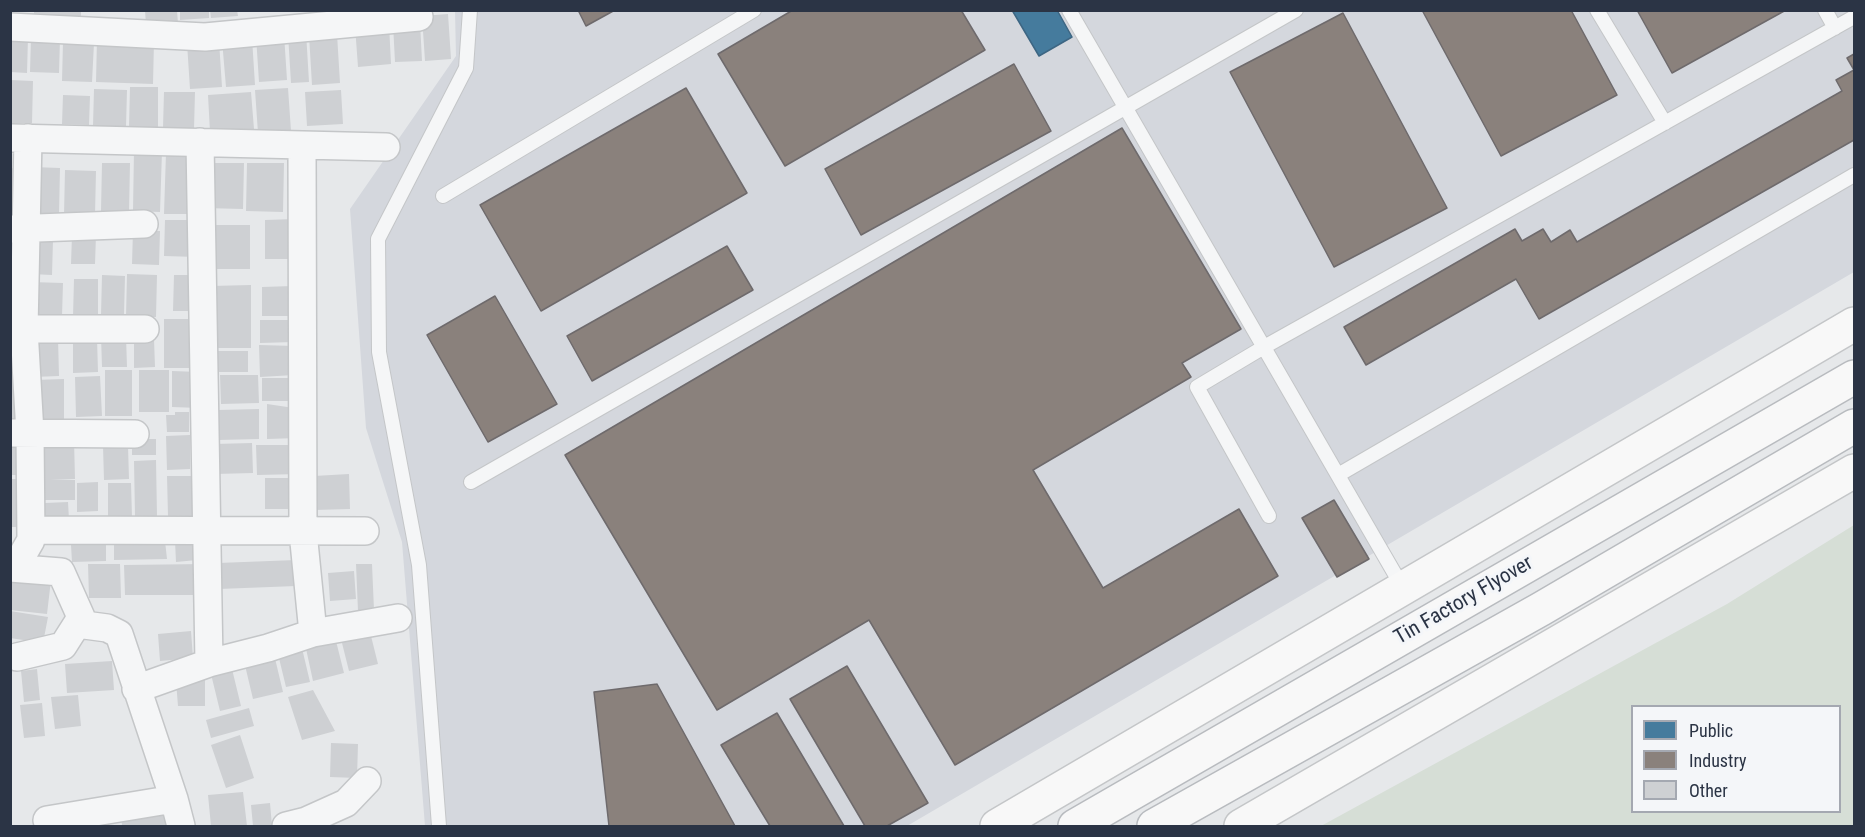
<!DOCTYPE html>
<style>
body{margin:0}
#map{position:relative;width:1865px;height:837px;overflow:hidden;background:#e6e8ea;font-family:"Roboto Condensed",sans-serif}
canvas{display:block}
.frame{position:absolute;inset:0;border:12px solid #2b3445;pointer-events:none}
.legend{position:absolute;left:1631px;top:705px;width:210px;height:108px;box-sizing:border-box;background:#f4f6f9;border:2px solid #a4a8b1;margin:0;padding:8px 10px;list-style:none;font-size:18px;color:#2b3445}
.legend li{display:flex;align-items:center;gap:12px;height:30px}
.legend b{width:30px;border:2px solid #a4a8b1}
</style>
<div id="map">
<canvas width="1865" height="837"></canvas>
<div class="frame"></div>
<ul class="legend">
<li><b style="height:16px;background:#457b9d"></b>Public</li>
<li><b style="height:16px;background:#8a817c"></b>Industry</li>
<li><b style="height:16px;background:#ced0d3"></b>Other</li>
</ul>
</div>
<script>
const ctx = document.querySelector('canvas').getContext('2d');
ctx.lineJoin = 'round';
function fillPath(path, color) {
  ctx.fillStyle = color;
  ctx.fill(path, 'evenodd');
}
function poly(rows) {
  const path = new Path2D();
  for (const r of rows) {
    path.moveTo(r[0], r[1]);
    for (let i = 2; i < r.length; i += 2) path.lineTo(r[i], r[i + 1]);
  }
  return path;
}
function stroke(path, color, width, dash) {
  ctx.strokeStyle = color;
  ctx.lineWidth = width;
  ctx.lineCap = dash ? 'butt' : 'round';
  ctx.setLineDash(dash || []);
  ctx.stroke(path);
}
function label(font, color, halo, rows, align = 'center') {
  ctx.font = font + ' "Roboto Condensed",sans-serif';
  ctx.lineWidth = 6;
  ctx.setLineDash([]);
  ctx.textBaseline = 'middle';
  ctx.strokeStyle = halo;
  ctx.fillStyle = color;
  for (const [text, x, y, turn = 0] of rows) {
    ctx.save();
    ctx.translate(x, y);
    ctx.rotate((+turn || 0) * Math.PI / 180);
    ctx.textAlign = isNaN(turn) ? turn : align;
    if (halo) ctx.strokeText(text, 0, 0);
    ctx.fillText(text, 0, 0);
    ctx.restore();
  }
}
fillPath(poly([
 [455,11,1854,11,1854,272,907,826,425,826,402,542,366,428,350,209,456,56]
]), '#d4d7dd');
fillPath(poly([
 [1854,525,1854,826,1321,826,1727,604],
 [1632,706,1840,706,1840,812,1632,812]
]), '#d6ded6');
const public = poly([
 [1012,10,1057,10,1072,37,1039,56,1012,10]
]);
fillPath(public, '#457b9d');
stroke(public, '#3d6683', 1.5);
const industry = poly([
 [578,10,615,10,586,26,578,10],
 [793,10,961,10,985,50,785,166,718,54,793,10],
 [1422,10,1571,10,1617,95,1501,156,1422,10],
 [1637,10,1786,10,1672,73,1637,10],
 [1343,13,1447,208,1334,267,1230,72,1343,13],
 [1854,54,1854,140,1539,319,1516,279,1366,365,1344,327,1515,229,1522,241,1543,229,1551,242,1570,230,1577,242,1842,91,1836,80,1854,70,1847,58,1854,54],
 [1014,64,1051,131,861,235,825,169,1014,64],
 [686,88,747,193,541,311,480,205,686,88],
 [1122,128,1241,329,1182,363,1191,377,1033,470,1103,588,1239,509,1278,576,955,765,869,620,717,710,565,455,1122,128],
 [727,246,753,290,592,381,567,336,727,246],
 [495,296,557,404,488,442,427,335,495,296],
 [1334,500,1369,559,1337,577,1302,518,1334,500],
 [847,666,928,803,887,826,865,826,790,699,847,666],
 [657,684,735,826,609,826,594,692,657,684],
 [777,713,844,826,770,826,721,745,777,713]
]);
fillPath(industry, '#8a817c');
stroke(industry, '#6e6a6c', 1.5);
fillPath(poly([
 [34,10,81,10,81,17,34,17],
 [145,10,177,10,178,24,146,26],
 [180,10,209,10,209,18,180,20],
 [210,10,237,10,238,16,211,18],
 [448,14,451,59,425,61,422,16],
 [420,22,422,61,395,62,393,24],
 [389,24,391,64,358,67,355,26],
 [306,32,309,82,291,83,288,34],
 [284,34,287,80,259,82,256,36],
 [337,34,340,83,312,85,309,35],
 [10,36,28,37,27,73,10,72],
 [31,38,60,39,59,73,30,72],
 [252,38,255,85,226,87,222,40],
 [97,39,154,41,153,84,96,82],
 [219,41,222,87,190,89,187,43],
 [63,42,94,43,92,82,62,81],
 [10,80,33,81,32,123,10,123],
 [130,87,158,87,158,128,129,127],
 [288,88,291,131,258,133,255,90],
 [94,89,127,90,126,127,93,126],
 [341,90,343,124,307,126,305,92],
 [164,92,195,92,194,129,163,128],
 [251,92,254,129,210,132,208,95],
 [63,95,90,96,89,125,62,124],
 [134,150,162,151,160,212,133,211],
 [166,153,186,153,187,214,164,214],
 [102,163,130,163,129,212,101,211],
 [205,163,244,163,243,209,204,208],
 [247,163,284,163,283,212,246,211],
 [33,167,60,168,59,214,32,214],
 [10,168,25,169,25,212,10,212],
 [65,170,96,171,95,215,64,215],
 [295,219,295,259,265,259,265,220],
 [165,220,197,220,197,257,164,256],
 [212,225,250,225,250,269,212,269],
 [133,230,160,231,159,265,132,264],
 [72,235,96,235,95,264,71,264],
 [31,240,53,240,52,275,31,274],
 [127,274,157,275,156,317,126,317],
 [102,275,125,276,124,315,101,315],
 [174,275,200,275,199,311,173,311],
 [74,279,98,279,98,317,73,317],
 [31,282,63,283,62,316,30,315],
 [251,285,251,348,212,348,211,286],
 [293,286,294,316,262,316,262,287],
 [164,319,200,319,200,368,164,368],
 [260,320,293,320,294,342,260,343],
 [101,336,126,336,127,367,102,367],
 [32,338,58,338,59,376,33,377],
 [97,338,98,372,73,373,73,339],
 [134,339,154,339,155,367,134,368],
 [259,345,295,346,294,375,260,377],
 [218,351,248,351,248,372,218,372],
 [105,370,132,370,132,416,105,416],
 [139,370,169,370,169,412,139,412],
 [172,371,199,372,199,408,172,407],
 [220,375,258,375,259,403,221,404],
 [100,376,102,416,76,417,75,377],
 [262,378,299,378,299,401,262,401],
 [64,379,64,421,35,421,34,380],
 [10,381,15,381,15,421,10,421],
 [267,404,294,408,298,438,267,439],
 [259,409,259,439,218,440,218,410],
 [175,412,189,412,189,432,167,432,166,415,175,415],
 [190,435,190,469,167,470,166,436],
 [10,437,27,437,26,475,10,475],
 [132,439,156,439,156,455,132,455],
 [74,440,75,479,50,480,75,480,75,500,41,500,38,441],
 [252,443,253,473,215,474,214,444],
 [256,445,299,445,300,474,257,475],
 [103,446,128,446,129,479,104,480],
 [156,460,157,516,135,516,134,461],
 [349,474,350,509,314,510,314,476],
 [167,476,195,476,196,516,168,516],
 [265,478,291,478,291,509,265,509],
 [10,479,26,479,25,527,10,527],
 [98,482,98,511,77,512,77,483],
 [108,483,131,483,132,517,108,518],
 [68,502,69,520,45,520,45,503],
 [165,541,167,559,114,560,114,543],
 [175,541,194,542,197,560,176,562],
 [106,543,106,561,72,562,71,545],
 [296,560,296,586,219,589,218,563],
 [88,564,120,564,121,598,89,598],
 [206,564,206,595,125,595,124,565],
 [356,564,372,564,374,610,358,611],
 [354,571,356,599,330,601,328,573],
 [10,576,51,580,47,614,10,610],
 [10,611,48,617,43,643,10,638],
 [369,628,378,664,349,671,340,635],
 [191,631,193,658,160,661,158,634],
 [335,637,344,673,313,681,305,644],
 [301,644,310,682,286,687,277,650],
 [273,650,283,692,253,699,243,657],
 [112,661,114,690,67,693,65,664],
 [231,665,241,706,220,711,210,670],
 [37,669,40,700,24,702,21,671],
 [205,673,205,706,178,706,176,681],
 [313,690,335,731,302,740,288,697],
 [78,695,81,726,55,729,51,697],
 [42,703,45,736,24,738,20,705],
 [249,708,254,726,211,738,206,720],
 [240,735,254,778,226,788,211,745],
 [331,743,358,744,357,778,330,777],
 [243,792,247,826,211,826,208,795],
 [270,803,272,826,253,826,251,805],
 [169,807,171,826,122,826,121,812]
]), '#ced0d3');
const lane = poly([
 [1069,10,1403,588],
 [1597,10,1665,123],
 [1825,10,1835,28],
 [443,196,754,10],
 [1338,475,1854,175],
 [471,482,1296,10],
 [1269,516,1197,387,1264,347,1854,17],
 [439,826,419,565,379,352,378,239,466,68,470,10]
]);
const street = poly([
 [10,27,205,37,419,17],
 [12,138,386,147],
 [302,145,303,532,313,633],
 [10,229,144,224],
 [10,329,145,329],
 [10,433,135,434],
 [31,530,365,531],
 [10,568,61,572,81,617,77,624,107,628,119,634,174,799,181,826],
 [15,568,31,540,30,433,24,329,28,138],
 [17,657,63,646,77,624],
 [209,663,268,648,313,633,398,618],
 [136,689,209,663,200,142],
 [47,820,174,799],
 [286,826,306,821,346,803,367,781]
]);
const secondary = poly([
 [997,826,1854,324],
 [1241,826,1854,471]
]);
const highway = poly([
 [1075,826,1854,377],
 [1154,826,1541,609,1854,426]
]);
stroke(lane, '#c4c6c8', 16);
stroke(street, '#c4c6c8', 30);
stroke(secondary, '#c4c6c8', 36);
stroke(highway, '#b8bbbf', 36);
stroke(lane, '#f5f6f7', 14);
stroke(street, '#f5f6f7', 27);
stroke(secondary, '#f8f8f8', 33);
stroke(highway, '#f8f8f8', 33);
label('21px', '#2b3445', '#f4f6f9', [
 ["Tin Factory Flyover",1464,601,-30]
]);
</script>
